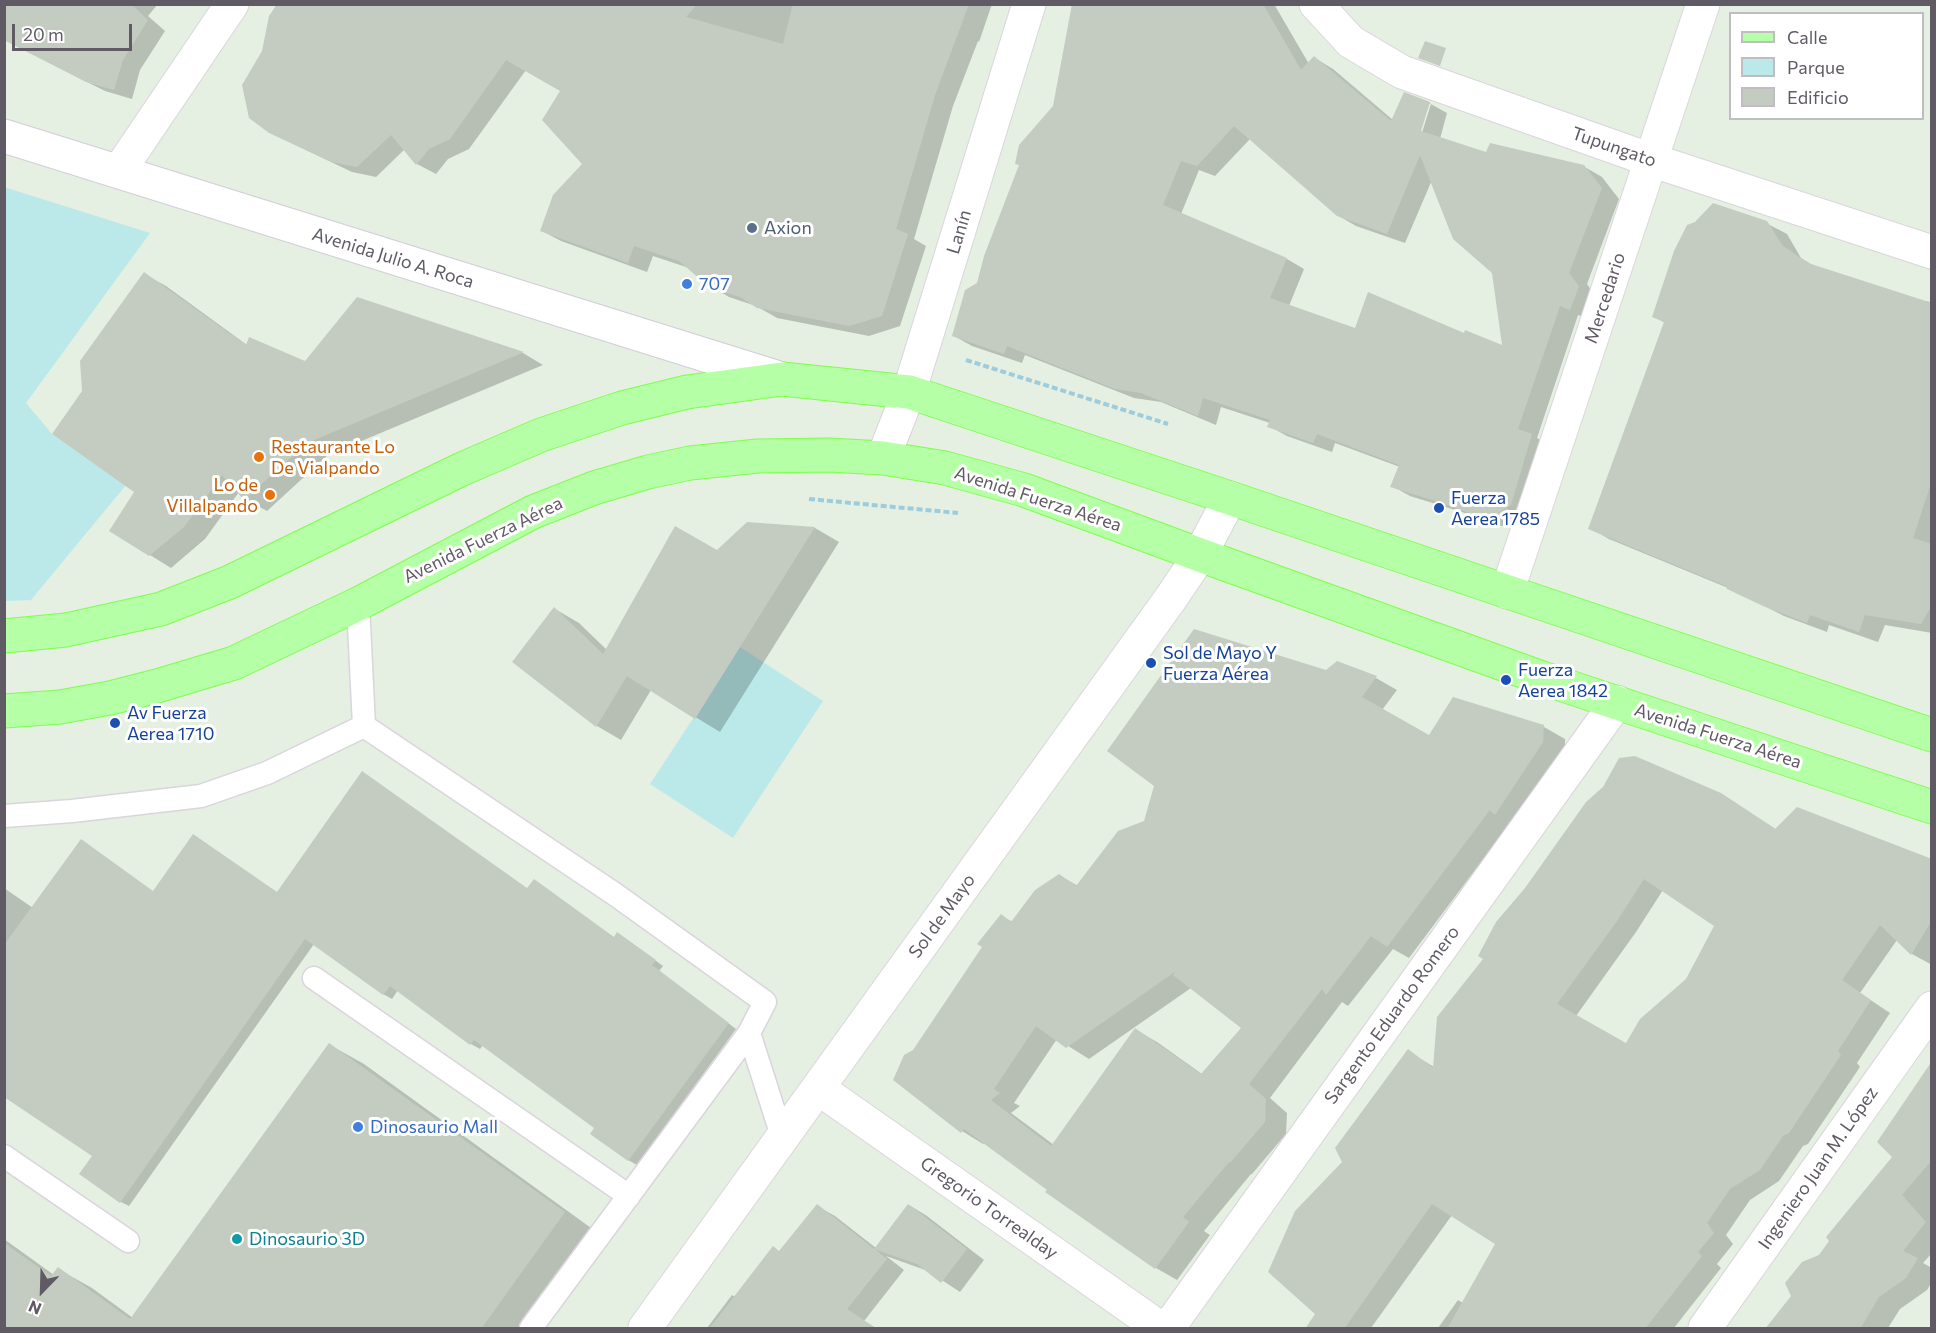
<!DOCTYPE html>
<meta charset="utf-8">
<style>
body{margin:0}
#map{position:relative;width:1936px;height:1333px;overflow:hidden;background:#e5efe2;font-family:Commissioner,sans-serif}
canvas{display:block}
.frame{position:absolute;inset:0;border:6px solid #605a64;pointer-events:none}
.legend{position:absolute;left:1729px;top:12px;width:195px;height:108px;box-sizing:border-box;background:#fff;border:2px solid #bfbdc1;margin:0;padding:8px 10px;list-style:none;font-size:18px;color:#605a64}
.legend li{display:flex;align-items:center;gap:12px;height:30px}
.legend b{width:30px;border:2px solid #bfbdc1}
.north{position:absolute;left:12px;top:1261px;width:60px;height:60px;-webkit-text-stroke:4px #fff;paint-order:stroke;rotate:203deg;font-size:16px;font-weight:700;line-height:24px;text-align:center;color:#605a64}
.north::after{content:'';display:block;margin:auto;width:21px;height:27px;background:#605a64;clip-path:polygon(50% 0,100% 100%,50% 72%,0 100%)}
.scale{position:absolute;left:12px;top:24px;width:120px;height:27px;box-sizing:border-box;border:3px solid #605a64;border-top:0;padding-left:8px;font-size:18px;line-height:21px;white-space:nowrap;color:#605a64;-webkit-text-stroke:4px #fff;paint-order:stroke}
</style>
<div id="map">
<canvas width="1936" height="1333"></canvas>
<div class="frame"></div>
<ul class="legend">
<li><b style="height:8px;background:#b5ffa6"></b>Calle</li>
<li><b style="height:16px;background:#bbe9e9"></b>Parque</li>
<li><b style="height:16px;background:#c4ccc1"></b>Edificio</li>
</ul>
<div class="north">N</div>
<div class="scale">20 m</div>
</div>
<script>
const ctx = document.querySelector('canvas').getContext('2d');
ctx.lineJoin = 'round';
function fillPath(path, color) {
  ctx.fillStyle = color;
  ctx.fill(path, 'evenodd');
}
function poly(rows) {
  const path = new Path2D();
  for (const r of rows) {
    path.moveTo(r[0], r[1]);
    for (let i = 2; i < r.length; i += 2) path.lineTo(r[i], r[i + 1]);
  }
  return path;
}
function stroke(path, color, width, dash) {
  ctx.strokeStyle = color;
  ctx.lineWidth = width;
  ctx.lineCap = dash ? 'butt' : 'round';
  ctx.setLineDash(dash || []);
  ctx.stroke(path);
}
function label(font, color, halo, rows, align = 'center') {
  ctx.font = font + ' Commissioner,sans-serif';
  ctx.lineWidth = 6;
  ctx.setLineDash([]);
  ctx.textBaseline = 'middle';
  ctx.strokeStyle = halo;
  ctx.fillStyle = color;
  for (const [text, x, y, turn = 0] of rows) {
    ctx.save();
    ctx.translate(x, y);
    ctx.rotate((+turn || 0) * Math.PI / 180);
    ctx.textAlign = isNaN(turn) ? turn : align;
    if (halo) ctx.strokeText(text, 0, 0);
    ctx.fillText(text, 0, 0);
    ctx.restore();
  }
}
fillPath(poly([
 [4,187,150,233,26,403,52,434,114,477,131,479,31,600,5,601],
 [740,647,823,701,733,838,650,784]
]), '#bbe9e9');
fillPath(poly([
 [62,4,158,4,148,16,165,31,140,70,132,99,105,91,4,40],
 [279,4,992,4,979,42,978,41,953,106,914,239,926,246,900,326,869,336,777,318,756,306,729,297,710,286,689,268,653,256,647,272,561,241,542,231,584,164,562,91,526,70,469,149,448,159,436,174,417,164,405,149,376,177,352,172,289,142,269,131,264,52],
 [1074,4,1274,4,1309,64,1315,58,1333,69,1393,120,1429,103,1447,113,1440,139,1487,154,1583,166,1602,177,1619,199,1587,284,1596,297,1589,319,1578,315,1537,438,1549,446,1514,525,1499,526,1465,513,1410,496,1392,486,1400,467,1335,443,1332,452,1287,436,1269,426,1270,423,1221,407,1216,425,1161,402,1134,398,1025,355,1022,363,972,346,954,336,1054,106],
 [1428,104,1431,104,1420,139,1418,138],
 [1250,139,1337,215,1356,226,1405,243,1432,180,1493,272,1504,348,1465,335,1356,330,1289,306,1304,269,1287,259,1181,214,1199,170,1215,176],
 [1766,223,1787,234,1801,258,1814,266,1926,303,1927,301,1932,303,1932,633,1885,625,1878,642,1829,625,1827,632,1784,616,1733,590,1609,539,1590,528,1665,323,1653,316],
 [144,274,166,286,247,345,305,363,358,298,523,353,543,365,328,455,267,511,245,499,239,492,205,539,171,568,150,555,136,491,84,392],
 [747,524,815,528,839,542,720,732,651,690,621,740,597,726,514,662,555,609,579,623,607,650],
 [1338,662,1376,678,1397,690,1382,710,1430,737,1544,727,1565,739,1565,755,1511,822,1409,958,1393,949,1348,1006,1342,1002,1270,1098,1287,1113,1286,1134,1252,1174,1251,1174,1204,1231,1210,1235,1177,1280,1156,1268,1047,1191,1049,1190,985,1142,983,1144,962,1131,914,1051,984,947,1001,916,1013,922,1059,875,1078,886,1145,822],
 [1191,988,1243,1028,1202,1074,1157,1042,1136,1030,1054,1145,1011,1113,1020,1106,1014,1103,1057,1039,1089,1059],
 [1722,794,1777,830,1932,861,1932,965,1912,954,1897,940,1860,993,1890,1013,1857,1063,1860,1067,1808,1144,1803,1146,1779,1181,1750,1200,1726,1235,1733,1244,1717,1264,1721,1268,1674,1328,1438,1328,1458,1300,1463,1303,1497,1244,1452,1215,1371,1328,1307,1328,1317,1314,1343,1163,1408,1051,1434,1067],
 [1663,890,1716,925,1687,980,1627,1045,1576,1016,1636,932],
 [4,888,33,908,154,892,278,893,528,889,615,938,626,939,663,966,659,971,736,1029,637,1165,628,1160,596,1127,483,1045,480,1049,471,1044,398,990,392,999,383,994,314,944,129,1206,121,1202,94,1156,4,1096],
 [330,1045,364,1064,598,1233,529,1328,4,1328,4,1239,54,1275,58,1269,92,1288,133,1318],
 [1932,1089,1932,1253,1923,1263,1932,1268,1932,1282,1927,1290,1900,1309,1888,1328,1766,1328,1792,1297,1894,1157],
 [909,1205,927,1216,984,1260,960,1292,928,1271,886,1256,904,1270,864,1321,876,1328,707,1328,732,1295,735,1297,780,1252,817,1206,835,1216,876,1248]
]), '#0003');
fillPath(poly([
 [4,4,131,4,148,20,123,60,114,90,86,82,4,40],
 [277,4,697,4,686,17,783,44,793,4,969,4,935,95,896,229,908,234,882,316,849,326,757,308,740,297,709,287,679,261,634,246,628,263,540,231,553,195,582,164,542,120,560,91,506,60,450,139,429,149,416,165,391,135,357,167,332,162,269,133,249,118,242,85,262,51,269,16],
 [1072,4,1263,4,1301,70,1314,56,1391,121,1404,92,1430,102,1421,131,1486,152,1490,143,1584,165,1602,188,1569,273,1579,286,1570,310,1560,306,1518,429,1532,434,1511,505,1496,515,1480,517,1445,504,1390,487,1399,465,1317,434,1313,443,1267,427,1270,420,1203,398,1198,416,1141,393,1115,389,1007,346,1004,354,952,336,965,290,977,283,984,256,1019,165,1015,164,1019,145,1053,106],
 [1234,126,1337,216,1387,234,1420,155,1453,239,1492,273,1502,345,1465,330,1464,333,1368,292,1355,328,1270,298,1287,258,1163,205,1181,161,1197,166],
 [1425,41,1446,48,1440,66,1418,58],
 [1713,203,1767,221,1782,245,1808,263,1932,303,1932,480,1913,538,1932,544,1932,605,1921,624,1865,615,1859,632,1810,615,1807,623,1763,606,1727,589,1726,586,1588,529,1664,322,1652,317,1674,251,1687,225,1695,222],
 [144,272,246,345,249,337,305,361,357,297,524,352,307,443,244,500,222,475,184,527,149,556,109,531,134,492,52,434,82,391,80,361],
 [747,522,815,527,695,719,627,676,596,727,512,662,554,607,603,654,675,526,717,550],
 [1194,629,1326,670,1337,661,1377,676,1362,697,1429,735,1453,697,1544,725,1543,742,1495,815,1490,810,1387,947,1371,936,1326,995,1322,989,1249,1084,1266,1099,1265,1122,1230,1163,1229,1162,1183,1217,1189,1222,1155,1269,1045,1192,1047,1190,964,1129,961,1133,893,1080,904,1055,913,1050,982,947,977,944,1001,914,1011,922,1035,890,1059,874,1076,886,1118,831,1144,821,1154,786,1107,751],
 [1176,971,1173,975,1241,1028,1201,1074,1135,1028,1051,1146,991,1100,1000,1093,994,1089,1036,1026,1066,1048],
 [1635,756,1721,793,1775,829,1797,807,1932,859,1932,920,1911,955,1880,925,1842,980,1871,1000,1838,1051,1841,1055,1789,1133,1783,1136,1760,1170,1730,1189,1707,1223,1714,1233,1698,1252,1702,1256,1645,1329,1447,1329,1495,1244,1432,1204,1344,1329,1305,1329,1315,1314,1268,1272,1295,1211,1342,1162,1335,1148,1408,1049,1433,1068,1437,1017,1483,959,1478,956,1496,922,1525,888,1586,802,1603,787,1619,758],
 [1644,879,1714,926,1686,979,1640,1019,1626,1043,1557,1004,1617,921],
 [362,771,527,888,534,879,614,937,617,932,656,960,652,965,729,1023,628,1161,590,1134,594,1128,474,1040,470,1045,390,986,383,995,305,939,120,1203,79,1174,92,1156,4,1097,4,945,81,839,153,891,193,834,277,892],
 [329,1043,565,1212,481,1329,4,1329,4,1243,51,1276,58,1267,130,1319],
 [1932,1061,1932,1160,1902,1195,1926,1222,1903,1251,1918,1258,1906,1278,1879,1297,1860,1329,1765,1329,1791,1296,1785,1283,1802,1262,1819,1255,1829,1241,1826,1237,1892,1157,1877,1142],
 [817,1204,887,1259,847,1309,877,1329,709,1329,773,1246,779,1251],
 [908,1204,967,1249,941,1283,917,1264,874,1249]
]), '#c4ccc1');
const service = poly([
 [358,604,364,726],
 [4,816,72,811,201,796,267,773,364,726,616,895,765,1002,749,1033,531,1328],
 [314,978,629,1196],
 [749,1033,782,1136],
 [4,1156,128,1241]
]);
const minor = poly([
 [1316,4,1351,42,1402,72,1651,160,1932,252],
 [119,171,232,4],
 [883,458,909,392,1029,4],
 [1507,592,1703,4],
 [818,1088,1160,1328],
 [645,1328,1171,598,1200,555,1230,498],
 [1168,1328,1617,702],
 [1705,1328,1932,1008]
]);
const secondary = poly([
 [4,136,782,379]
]);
const primary = poly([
 [4,636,66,630,161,609,230,582,462,469,541,435,622,408,687,392,782,379,909,392,1230,498,1932,735],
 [4,711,60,707,110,698,157,686,234,663,358,604,533,512,594,488,648,472,690,463,758,456,829,455,883,458,945,468,1024,490,1200,555,1542,678,1932,807]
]);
stroke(service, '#dad5dd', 25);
stroke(minor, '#dad5dd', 35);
stroke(secondary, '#d3ccd7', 35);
stroke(primary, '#7dff4a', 35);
stroke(poly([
 [966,360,1168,424],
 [809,499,958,513]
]), '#9dccdc', 4, [6, 3]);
stroke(service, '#fff', 22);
stroke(minor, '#fff', 33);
stroke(secondary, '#fff', 33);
stroke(primary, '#b5ffa6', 33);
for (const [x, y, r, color] of [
 [752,228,6,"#5c6f8a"],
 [687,284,6,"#3f7fe0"],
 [259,457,6,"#e8710a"],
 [270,495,6,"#e8710a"],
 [1439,508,6,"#1a4fb4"],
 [1151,663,6,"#1a4fb4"],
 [1506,680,6,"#1a4fb4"],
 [115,723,6,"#1a4fb4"],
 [358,1127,6,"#3f7fe0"],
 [237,1239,6,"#0f9aa8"]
]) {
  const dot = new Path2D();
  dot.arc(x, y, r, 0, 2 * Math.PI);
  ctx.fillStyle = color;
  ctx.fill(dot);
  stroke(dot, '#fff', 2);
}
label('18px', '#605a64', '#fff', [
 ["Tupungato",1614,147,19],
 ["Lanín",959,232,-73],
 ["Avenida Julio A. Roca",393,258,17],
 ["Mercedario",1605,298,-72],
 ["Avenida Fuerza Aérea",1038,499,18],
 ["Avenida Fuerza Aérea",483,540,-26],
 ["Avenida Fuerza Aérea",1718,736,18],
 ["Sol de Mayo",942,916,-54],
 ["Sargento Eduardo Romero",1392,1015,-54],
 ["Ingeniero Juan M. López",1818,1168,-55],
 ["Gregorio Torrealday",989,1208,35]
]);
label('18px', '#4e5e75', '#fff', [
 ["Axion",764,228]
], 'left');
label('18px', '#366cbe', '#fff', [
 ["707",699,284],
 ["Dinosaurio Mall",370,1127]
], 'left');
label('18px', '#c56008', '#fff', [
 ["Restaurante Lo",271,447],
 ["De Vialpando",271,468],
 ["Lo de",258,485,"right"],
 ["Villalpando",258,506,"right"]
], 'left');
label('18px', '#164399', '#fff', [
 ["Fuerza",1451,498],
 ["Aerea 1785",1451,519],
 ["Sol de Mayo Y",1163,653],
 ["Fuerza Aérea",1163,674],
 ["Fuerza",1518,670],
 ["Aerea 1842",1518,691],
 ["Av Fuerza",127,713],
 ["Aerea 1710",127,734]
], 'left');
label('18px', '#0d838f', '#fff', [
 ["Dinosaurio 3D",249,1239]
], 'left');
</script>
